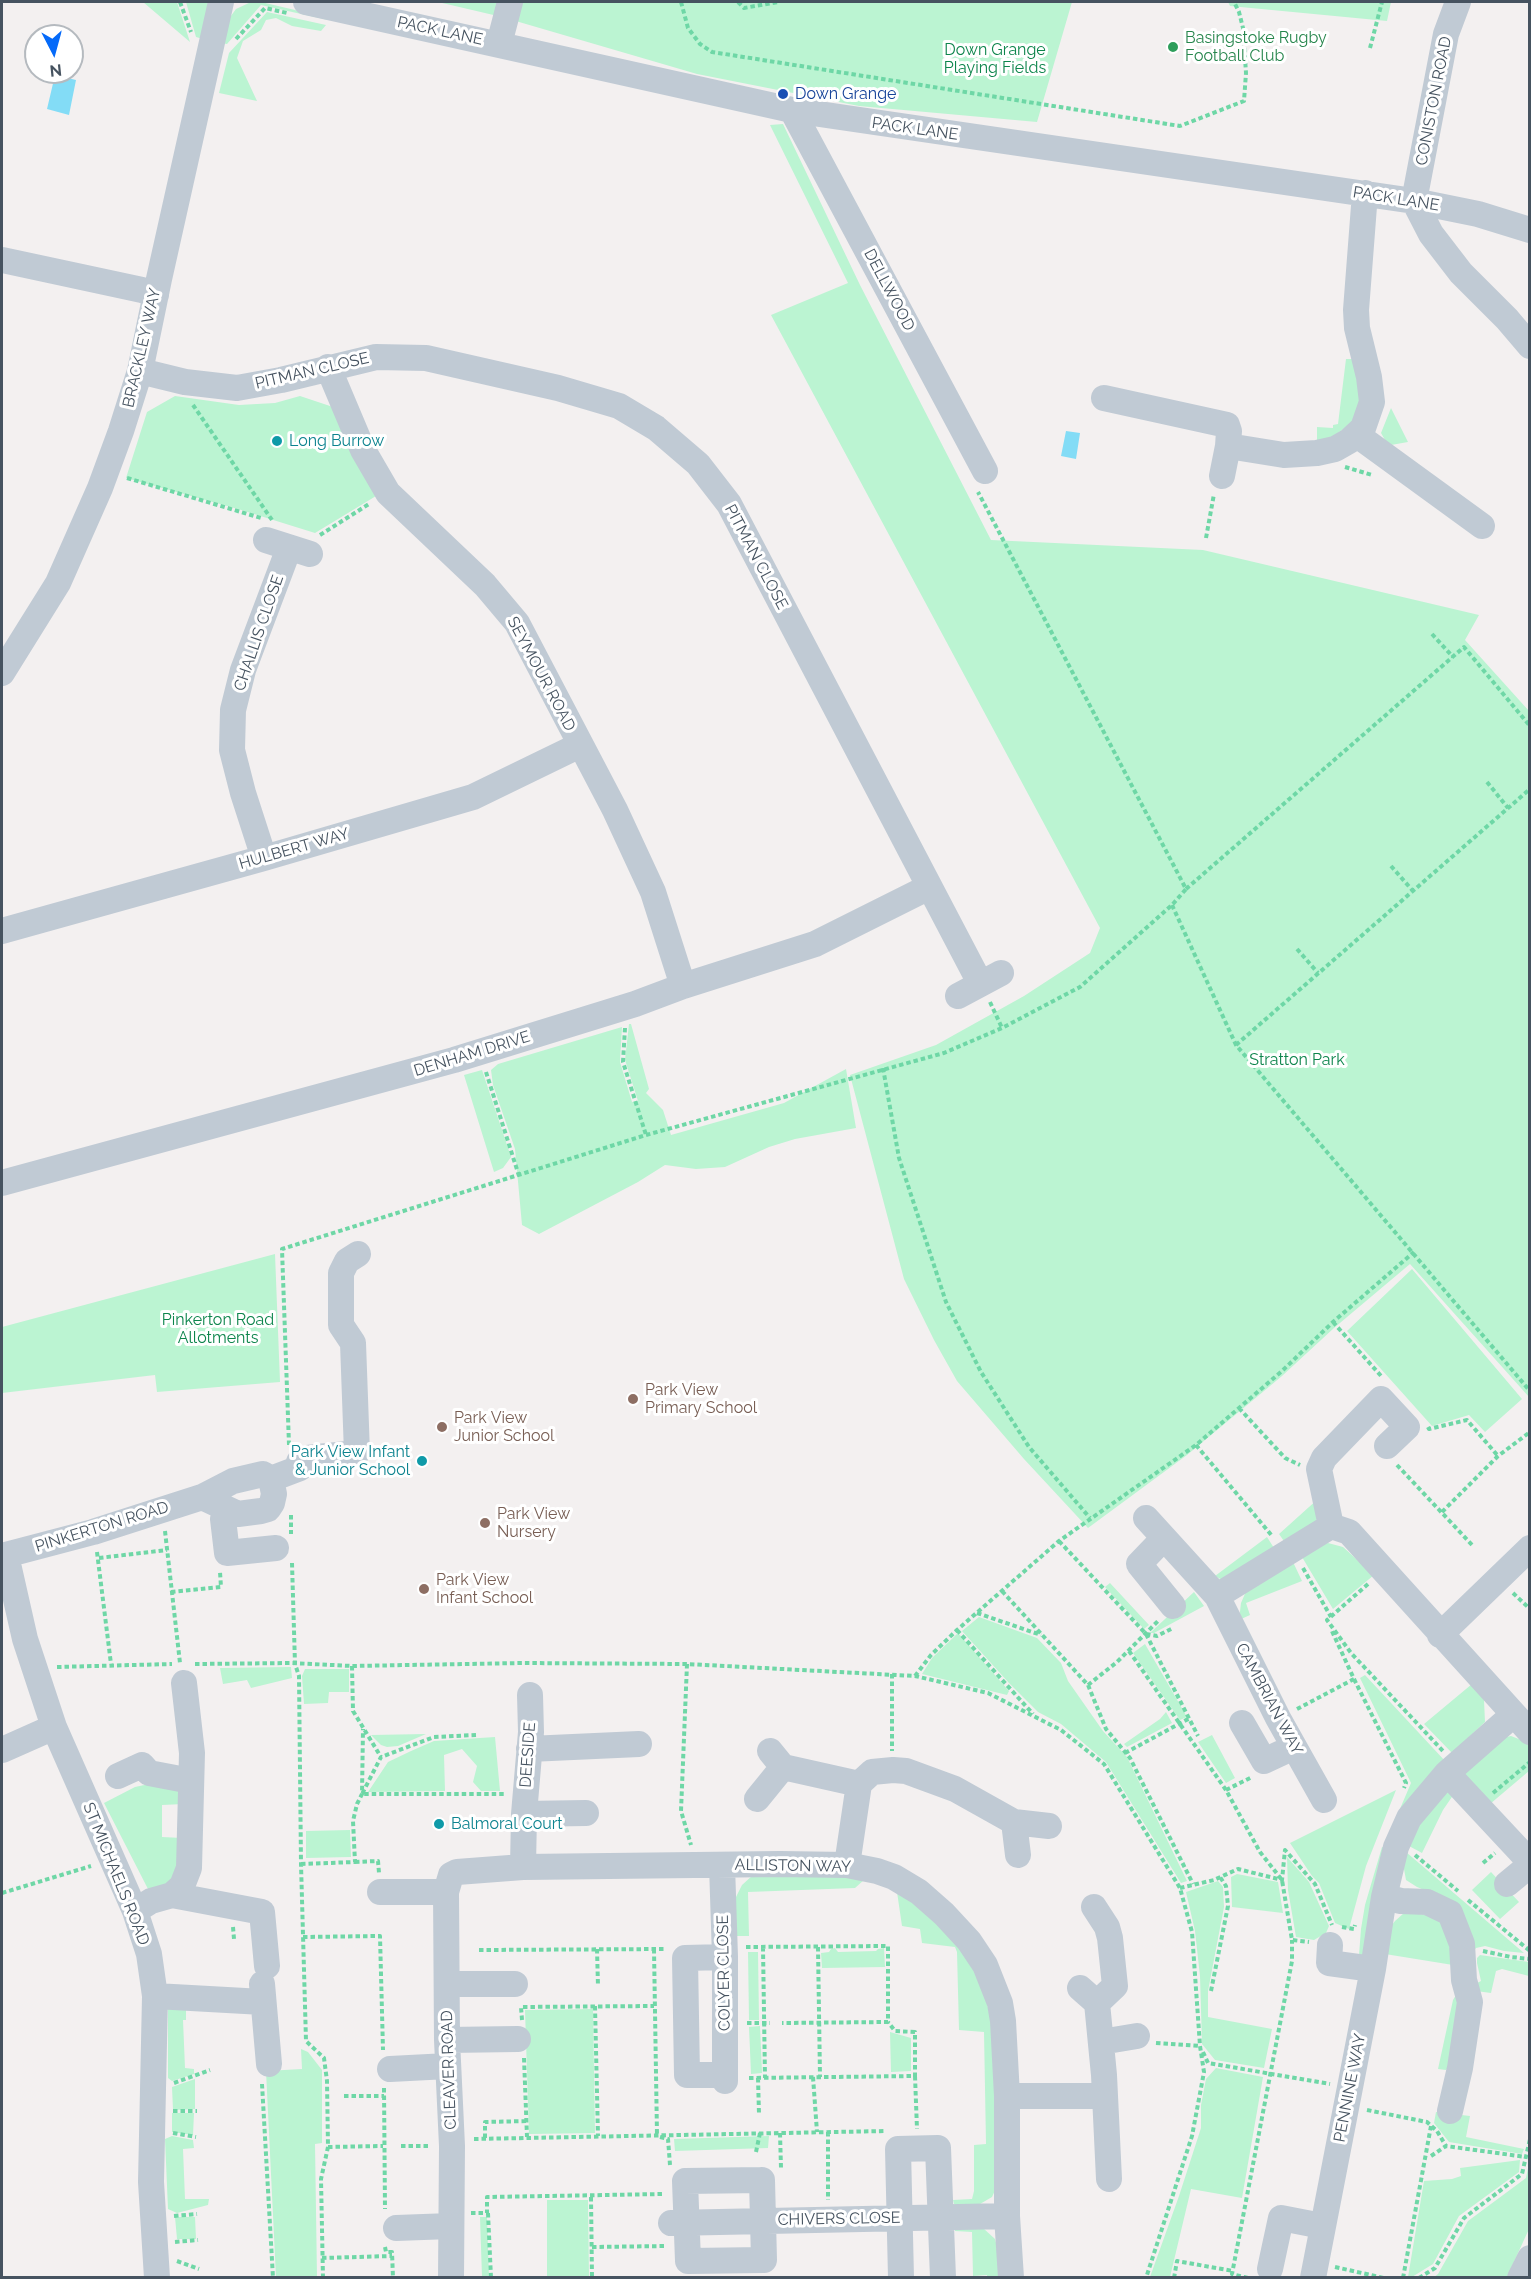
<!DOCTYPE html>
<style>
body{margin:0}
#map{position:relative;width:1531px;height:2279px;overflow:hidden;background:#f3f0f0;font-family:Raleway,sans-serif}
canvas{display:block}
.frame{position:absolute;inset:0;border:3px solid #465360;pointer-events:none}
.north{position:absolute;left:24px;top:24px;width:60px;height:60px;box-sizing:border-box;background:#fff;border:2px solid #b5babf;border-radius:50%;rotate:174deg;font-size:16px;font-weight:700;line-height:24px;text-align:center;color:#465360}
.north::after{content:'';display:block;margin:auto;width:21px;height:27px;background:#056af9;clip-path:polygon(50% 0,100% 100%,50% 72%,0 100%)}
</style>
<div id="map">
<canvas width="1531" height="2279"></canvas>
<div class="frame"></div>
<div class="north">N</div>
</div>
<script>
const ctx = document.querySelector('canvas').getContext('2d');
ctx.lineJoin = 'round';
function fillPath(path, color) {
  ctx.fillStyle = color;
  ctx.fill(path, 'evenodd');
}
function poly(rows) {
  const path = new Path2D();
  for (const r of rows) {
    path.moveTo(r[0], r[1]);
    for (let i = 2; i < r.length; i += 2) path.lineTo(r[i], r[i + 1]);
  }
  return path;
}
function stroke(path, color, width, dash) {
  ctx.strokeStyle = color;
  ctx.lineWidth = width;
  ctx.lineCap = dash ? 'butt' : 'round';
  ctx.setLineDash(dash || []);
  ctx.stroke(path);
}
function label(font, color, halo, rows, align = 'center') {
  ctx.font = font + ' Raleway,sans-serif';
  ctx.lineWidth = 6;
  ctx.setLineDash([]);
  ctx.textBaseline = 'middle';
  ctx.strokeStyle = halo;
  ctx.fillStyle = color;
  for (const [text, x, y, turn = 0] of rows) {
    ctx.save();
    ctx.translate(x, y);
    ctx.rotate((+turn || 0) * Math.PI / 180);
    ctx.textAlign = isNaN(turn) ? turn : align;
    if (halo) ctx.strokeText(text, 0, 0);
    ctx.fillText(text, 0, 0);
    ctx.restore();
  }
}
fillPath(poly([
 [143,2,177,2,190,42],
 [186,2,208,3,203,39,196,37],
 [251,2,261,2,329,18,328,20,261,5,227,44,221,43,228,20,236,9],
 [438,2,1072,2,1037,122,859,106,697,74,502,17],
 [1228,2,1391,2,1387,21,1230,6],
 [267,12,326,25,321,31,292,26,276,18,266,20,261,30,243,41,237,58,257,101,219,93,229,53],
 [783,124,860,285,991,540,1203,550,1479,615,1465,640,1529,711,1529,1397,1410,1264,1334,1328,1282,1376,1187,1455,1088,1528,1024,1459,957,1381,934,1340,904,1279,850,1075,936,1045,1024,996,1090,953,1100,928,771,315,848,283,770,125],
 [1346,359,1361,359,1366,413,1317,448,1317,427,1333,428,1333,425,1338,424],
 [175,396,239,405,275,403,300,396,336,408,376,496,315,533,238,509,126,478,147,412],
 [1391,408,1408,442,1391,445,1385,440,1381,433],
 [629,1024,631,1024,649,1089,646,1093,663,1110,671,1135,784,1103,846,1069,856,1128,795,1139,769,1147,725,1167,696,1169,665,1165,638,1182,539,1234,522,1225,515,1149,493,1085,491,1070,498,1064,622,1027,620,1062,632,1102,638,1101,625,1060],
 [482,1070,511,1157,503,1168,494,1172,464,1075],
 [275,1254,280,1382,157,1392,155,1375,2,1393,2,1327],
 [1412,1269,1522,1399,1485,1432,1469,1415,1432,1426,1347,1331],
 [1319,1498,1318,1518,1310,1529,1286,1544,1279,1534],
 [1267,1537,1274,1548,1224,1581,1215,1576],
 [1328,1543,1343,1547,1374,1575,1333,1609,1302,1557,1313,1547],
 [1293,1562,1302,1581,1246,1603,1250,1615,1239,1620,1241,1603,1247,1589],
 [1110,1583,1149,1625,1144,1629,1105,1587],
 [1194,1592,1204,1606,1154,1633,1150,1633],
 [979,1617,1037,1638,1061,1663,1068,1681,1103,1731,1127,1757,1187,1881,1181,1883,1106,1762,1061,1724,1038,1712,1009,1683,962,1631],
 [958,1633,1009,1691,1007,1695,922,1674,932,1658],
 [1145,1644,1187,1717,1180,1720,1133,1653],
 [291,1667,292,1678,251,1688,247,1680,223,1684,220,1668],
 [305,1669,349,1669,349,1692,329,1692,328,1703,304,1704,302,1676],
 [1365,1675,1446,1762,1388,1837,1411,1783,1360,1678],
 [1472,1684,1484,1700,1485,1722,1452,1753,1424,1724],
 [1166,1712,1172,1723,1127,1747,1124,1744,1160,1719],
 [426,1734,398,1746,387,1747,381,1745,371,1735],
 [1212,1735,1235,1778,1226,1783,1198,1742],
 [1511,1736,1529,1743,1529,1771,1490,1804,1460,1770,1496,1739],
 [495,1737,500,1791,481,1791,473,1782,477,1766,462,1749,444,1755,445,1791,368,1792,388,1762,411,1751,434,1741],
 [149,1784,171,1784,184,1796,184,1804,162,1805,162,1837,182,1838,180,1878,164,1888,148,1889,104,1803,135,1787],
 [1447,1784,1456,1791,1443,1810,1422,1853,1409,1846,1415,1829],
 [1396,1790,1366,1866,1349,1929,1335,1923,1319,1883,1312,1876,1290,1843],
 [350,1830,351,1857,306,1858,306,1831],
 [1382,1847,1386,1848,1365,1957,1359,1955,1361,1929,1365,1905],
 [1406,1852,1524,1953,1504,1951,1485,1946,1476,1948,1471,1955,1436,1895,1417,1887,1406,1880,1402,1858],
 [1287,1857,1309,1882,1329,1926,1326,1933,1314,1940,1296,1937,1288,1890],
 [1491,1872,1519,1902,1500,1919,1472,1890],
 [1237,1874,1278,1882,1283,1913,1232,1907,1231,1877],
 [753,1875,849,1876,864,1880,855,1888,748,1892,749,1936,735,1936,734,1901,742,1885],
 [1218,1881,1223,1887,1224,1907,1208,1991,1208,2017,1272,2029,1264,2068,1215,2060,1202,2044,1200,1976,1195,1931,1186,1892],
 [897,1892,929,1910,963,1944,987,2003,995,2041,999,2182,992,2197,980,2204,961,2206,954,2204,953,2200,972,2199,974,2191,974,2145,986,2144,984,2032,959,2030,957,1952,955,1947,922,1943,920,1929,902,1926],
 [1404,1913,1433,1915,1446,1928,1453,1965,1385,1954,1388,1930,1395,1921],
 [835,1948,838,1952,876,1951,878,1949,884,1948,885,1967,822,1968,821,1953,829,1952,831,1949],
 [748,1952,758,1952,759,2020,749,2020],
 [1480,1955,1529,1962,1529,1976,1502,1969,1496,1971,1491,1993,1476,1991,1475,1984,1481,1981,1477,1963,1477,1958],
 [1459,1990,1453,2062,1446,2070,1438,2069,1453,2000],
 [186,2006,186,2020,183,2020,185,2068,194,2069,194,2074,172,2081,168,2078,168,2007],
 [593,2009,595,2133,529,2134,525,2010],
 [760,2026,762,2073,751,2074,749,2027],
 [890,2032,911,2038,911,2071,891,2072],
 [301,2049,308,2052,322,2070,322,2143,315,2144,317,2277,276,2277,266,2071,302,2069],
 [1216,2068,1263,2077,1242,2198,1191,2189,1170,2277,1150,2277,1179,2196,1201,2128,1201,2105,1206,2079],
 [195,2079,195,2109,173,2110,172,2087],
 [1436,2112,1470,2116,1466,2137,1524,2149,1522,2154,1449,2142,1434,2123],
 [172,2113,194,2113,193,2135,172,2132],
 [172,2136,193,2140,194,2148,183,2149,185,2199,209,2199,208,2205,177,2213,168,2209,165,2139],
 [769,2136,768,2148,675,2151,674,2139],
 [1520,2160,1519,2172,1459,2216,1433,2264,1412,2277,1408,2277,1424,2181,1452,2179,1461,2176,1460,2168],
 [1529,2163,1529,2229,1507,2277,1433,2278,1438,2274,1468,2221,1526,2178],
 [547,2200,588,2200,589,2277,547,2277],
 [175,2217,195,2217,196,2239,177,2239],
 [480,2217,487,2217,489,2277,482,2277],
 [955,2225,983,2228,995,2239,999,2254,998,2277,987,2277,987,2275,973,2276,972,2232,955,2231]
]), '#bbf4d2');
fillPath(poly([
 [55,75,76,80,69,115,47,109],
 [1066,431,1080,433,1076,459,1061,456]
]), '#83dcf6');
stroke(poly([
 [180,2,191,32],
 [681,2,688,28,700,44,712,52,1180,126,1244,101,1246,73,1243,28,1239,12,1234,2],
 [738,2,744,8,778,2],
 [236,39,265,8,287,13],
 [1370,48,1382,2],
 [193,405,272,520],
 [1345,467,1372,475],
 [127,478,261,518],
 [320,535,369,504],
 [1206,538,1214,494],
 [1432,634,1453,657],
 [1487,782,1508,808],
 [1391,866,1413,891],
 [1186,889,1464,647,1530,726],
 [1172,905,1236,1045,1530,1391],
 [1297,949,1318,973],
 [990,1002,1002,1028],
 [625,1028,623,1062,646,1135],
 [1236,1045,1530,789],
 [883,1068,899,1158,946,1302,981,1372,1029,1447,1090,1518],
 [486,1072,519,1176],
 [1333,1322,1382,1377],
 [1239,1408,1285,1458,1300,1465],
 [1428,1427,1429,1429,1467,1420,1498,1456],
 [289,1445,282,1249,646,1135,944,1053,1002,1028,1080,987,1172,905,1186,889,978,492],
 [1196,1445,1273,1537],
 [1397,1465,1474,1547],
 [1442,1512,1498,1456,1530,1432],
 [291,1515,291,1534],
 [165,1531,180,1663],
 [1059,1541,1146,1634,1198,1736],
 [97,1552,111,1664],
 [99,1558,167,1550],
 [292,1563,295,1664,299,1676,301,1864,306,2041,324,2058,327,2081,328,2147,321,2179,323,2278],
 [1303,1568,1331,1617],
 [1368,1584,1327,1620,1351,1653,1443,1751],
 [1002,1591,1088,1685,1106,1729,1130,1758,1193,1884],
 [171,1592,221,1587,220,1572],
 [1513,1593,1530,1609],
 [977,1613,1041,1635],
 [957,1630,1033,1714],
 [1146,1634,1157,1636,1173,1628],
 [1129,1651,1226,1790,1260,1852,1282,1880,1292,1940,1309,1942],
 [195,1664,292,1663,352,1666,523,1663,687,1664,915,1676,988,1693,1061,1730,1104,1764,1180,1888,1192,1932,1200,2046,1204,2072,1192,2136,1146,2278],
 [687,1664,681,1811,691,1845],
 [352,1666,353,1711,381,1757],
 [57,1667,172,1664],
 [892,1674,892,1751],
 [915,1676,931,1655,957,1630,1059,1541,1196,1445,1282,1371,1333,1322,1414,1252],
 [1354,1679,1406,1783,1404,1788],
 [1088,1685,1117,1662,1158,1621],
 [1297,1709,1354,1679,1331,1629],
 [476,1735,434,1737,381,1757,362,1794,506,1794],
 [1125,1753,1190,1718],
 [1226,1790,1252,1777],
 [1493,1793,1530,1762],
 [1415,1855,1458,1891],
 [355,1862,378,1861,379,1873],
 [1483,1863,1495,1853],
 [301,1864,355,1862,353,1821,357,1804,362,1794,363,1729],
 [1180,1888,1214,1880,1238,1869,1282,1880,1285,1850,1315,1884,1332,1925],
 [2,1893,91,1866],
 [1468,1900,1530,1951],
 [233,1927,234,1939],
 [1342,1927,1354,1929,1355,1925],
 [303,1937,380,1936,383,2050],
 [746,1947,888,1946,888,2022,782,2023],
 [763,1947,765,2078],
 [818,1947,820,2077],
 [597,1949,598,1986],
 [654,1949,657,2135],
 [479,1950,665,1949],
 [1483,1951,1511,1957,1530,1959],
 [1211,1991,1228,1906,1226,1886,1220,1877],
 [595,2006,598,2136],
 [522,2020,521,2007,654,2006],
 [747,2023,770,2023],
 [1156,2043,1200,2046],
 [1203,2052,1208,2063,1330,2084],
 [524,2058,527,2137],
 [915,2076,917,2129],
 [813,2077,817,2132],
 [749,2078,915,2076,915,2032,895,2031,888,2022],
 [758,2078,759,2114],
 [174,2083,210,2070],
 [262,2084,273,2278],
 [384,2088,385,2209],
 [344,2096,384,2096],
 [1367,2110,1427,2122,1437,2131,1446,2146],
 [173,2111,197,2111],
 [828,2132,828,2200],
 [173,2133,196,2137],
 [780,2133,781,2168],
 [660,2137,668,2139,670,2165],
 [485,2138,485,2122,527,2121],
 [474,2139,886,2131],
 [401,2146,430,2146],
 [328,2147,383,2146],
 [756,2152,760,2133],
 [1431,2156,1446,2146,1526,2157],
 [591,2197,592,2278],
 [471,2213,487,2213,487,2197,664,2194],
 [488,2213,491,2278],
 [174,2216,197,2214],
 [175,2242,198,2240],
 [385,2247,386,2252,392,2252,393,2278],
 [592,2247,667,2246],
 [322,2258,392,2256],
 [177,2261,199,2269],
 [1335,2267,1384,2278],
 [1174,2278,1177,2261,1233,2271],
 [1248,2278,1232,2274,1292,1961,1292,1940],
 [1403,2278,1431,2126],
 [1419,2278,1435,2268,1464,2218,1522,2174,1530,2139]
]), '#6ed7a6', 4, [4.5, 3]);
stroke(poly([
 [306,2,792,110,1414,201,1478,214,1530,230],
 [1458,2,1446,34,1414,201,1431,234,1461,273,1507,319,1530,346],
 [499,44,510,2],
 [792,110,985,471],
 [2,260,142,290,156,295],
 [328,367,363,450,388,493,485,585,517,623,615,810,653,892,683,986],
 [140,371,185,382,237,388,281,380,376,357,426,358,558,388,619,406,656,428,698,464,729,504,980,983],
 [1104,398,1227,425,1229,431,1228,446,1222,476],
 [1357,435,1482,526],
 [1228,446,1284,455,1317,453,1335,449,1349,441,1363,428,1372,402,1369,377,1357,328,1356,310,1365,193],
 [266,540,310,554],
 [2,673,58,583,100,488,121,431,140,371,159,279,221,2],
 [264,858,243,793,232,750,233,710,243,670,289,548],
 [2,931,264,858,473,797,580,745],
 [958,996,1001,973],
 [2,1183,454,1060,635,1004,683,986,815,944,929,887],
 [263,1474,271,1479,274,1494,272,1503,268,1509,261,1511,238,1514,202,1497,233,1481,263,1474],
 [271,1479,300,1468,299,1462,307,1458,357,1453,353,1343,341,1325,341,1273,347,1261,358,1254],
 [226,1510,223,1519,227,1553,276,1548],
 [1146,1518,1217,1596],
 [1331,1526,1319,1469,1324,1458,1381,1399,1407,1427,1387,1446],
 [1163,1539,1139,1564,1173,1606],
 [6,1555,25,1639,54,1727,135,1911,149,1954,155,1996,151,2182,157,2278],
 [2,1556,93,1532,202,1497],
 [1440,1635,1530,1548],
 [1242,1723,1264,1761,1294,1747],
 [529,1749,639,1744],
 [2,1750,54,1727],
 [783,1767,859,1784,872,1772,893,1770,906,1771,955,1789,1014,1822],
 [1447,1773,1530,1862],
 [118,1776,142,1765,149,1773,191,1781],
 [757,1799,783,1767,770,1751],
 [1324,1800,1278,1718,1217,1596,1331,1526,1349,1532,1530,1732],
 [524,1814,586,1813],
 [1018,1855,1014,1822,1049,1826],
 [722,1865,725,1957,725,2081],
 [847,1865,859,1784],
 [523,1867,524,1814,531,1732,530,1695],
 [1507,1884,1530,1865],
 [380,1892,446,1892],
 [172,1895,262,1912,267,1966],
 [1384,1897,1401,1901,1427,1902,1450,1913,1462,1944,1464,1980,1470,2002,1460,2068,1450,2111],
 [135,1911,151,1901,172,1895,182,1886,189,1868,192,1753,184,1683],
 [1330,1945,1329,1963,1373,1969],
 [725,1957,685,1958,687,2075,725,2075],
 [262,1984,269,2064],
 [447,1984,515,1984],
 [1080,1988,1097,2003,1115,1986,1110,1938,1107,1927,1094,1907],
 [155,1996,263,2002],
 [1097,2003,1104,2075,1109,2179],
 [447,2040,518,2039],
 [1101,2042,1137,2036],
 [390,2069,448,2066],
 [1007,2096,1105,2096],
 [762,2180,764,2260,688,2261,685,2181,762,2180],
 [671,2223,1007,2216],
 [396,2228,451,2226],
 [1270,2269,1281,2218,1322,2226],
 [451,2278,452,2146,447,2040,446,1892,451,1875,457,1872,523,1867,780,1864,847,1865,877,1871,894,1877,919,1892,944,1914,969,1941,985,1965,1000,2003,1003,2021,1007,2096,1007,2216,1011,2278],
 [901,2278,898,2149,938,2148,943,2278],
 [1313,2278,1373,1969,1384,1897,1396,1847,1409,1818,1447,1773,1513,1715],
 [1520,2278,1530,2258]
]), '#c0cad4', 26);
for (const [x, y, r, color] of [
 [1173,47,6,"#2e9e5b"],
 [783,94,6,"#1a4fb4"],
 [277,441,6,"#0f9aa8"],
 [633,1399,6,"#8d6e63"],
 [442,1427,6,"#8d6e63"],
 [422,1461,6,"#0f9aa8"],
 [485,1523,6,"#8d6e63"],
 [424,1589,6,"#8d6e63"],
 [439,1824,6,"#0f9aa8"]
]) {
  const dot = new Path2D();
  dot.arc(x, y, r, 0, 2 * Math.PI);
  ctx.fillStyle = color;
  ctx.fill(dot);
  stroke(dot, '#fff', 2);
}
label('16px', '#465360', '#fff', [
 ["PACK LANE",440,31,12],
 ["CONISTON ROAD",1434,101,-79],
 ["PACK LANE",915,129,8],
 ["PACK LANE",1396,199,9],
 ["DELLWOOD",889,290,62],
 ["BRACKLEY WAY",142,348,-77],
 ["PITMAN CLOSE",312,371,-13],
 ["PITMAN CLOSE",756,557,62],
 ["CHALLIS CLOSE",259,633,-71],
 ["SEYMOUR ROAD",541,674,62],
 ["HULBERT WAY",294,849,-16],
 ["DENHAM DRIVE",472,1054,-17],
 ["PINKERTON ROAD",102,1527,-17],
 ["CAMBRIAN WAY",1269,1699,62],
 ["DEESIDE",528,1755,-86],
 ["ALLISTON WAY",793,1866,1],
 ["ST MICHAELS ROAD",116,1874,68],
 ["COLYER CLOSE",724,1973,-91],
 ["CLEAVER ROAD",449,2070,-92],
 ["PENNINE WAY",1350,2088,-79],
 ["CHIVERS CLOSE",839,2219,-1]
]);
label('16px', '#27864d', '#fff', [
 ["Basingstoke Rugby",1185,38],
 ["Football Club",1185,56]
], 'left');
label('16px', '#0d854c', '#fff', [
 ["Down Grange",995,50],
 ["Playing Fields",995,68],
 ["Stratton Park",1297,1060],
 ["Pinkerton Road",218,1320],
 ["Allotments",218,1338]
]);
label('16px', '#164399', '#fff', [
 ["Down Grange",795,94]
], 'left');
label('16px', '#0d838f', '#fff', [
 ["Long Burrow",289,441],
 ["Park View Infant",410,1452,"right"],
 ["& Junior School",410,1470,"right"],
 ["Balmoral Court",451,1824]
], 'left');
label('16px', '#785e54', '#fff', [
 ["Park View",645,1390],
 ["Primary School",645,1408],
 ["Park View",454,1418],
 ["Junior School",454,1436],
 ["Park View",497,1514],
 ["Nursery",497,1532],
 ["Park View",436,1580],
 ["Infant School",436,1598]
], 'left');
</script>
